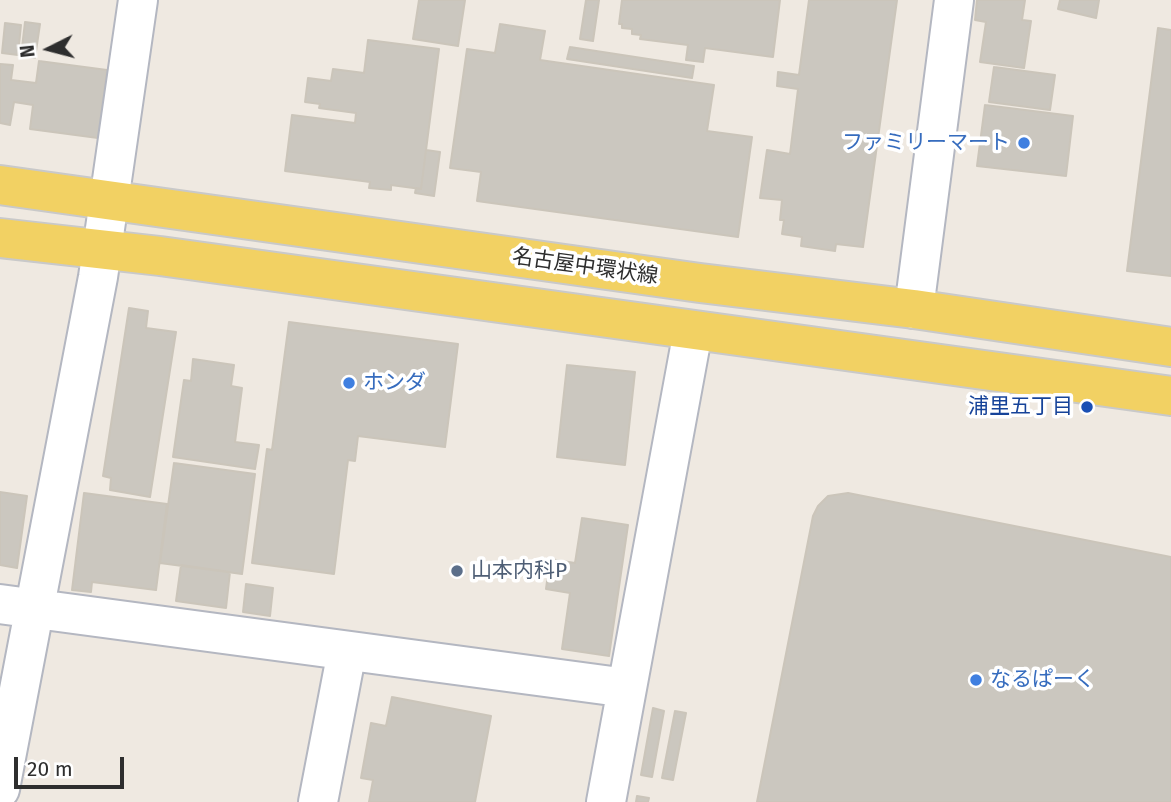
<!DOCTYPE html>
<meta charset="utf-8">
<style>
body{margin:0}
#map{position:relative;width:1171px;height:802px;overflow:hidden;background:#efe9e1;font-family:"Fira Sans",sans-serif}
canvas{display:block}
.north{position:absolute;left:14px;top:14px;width:70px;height:70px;-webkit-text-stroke:5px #fff;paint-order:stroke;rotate:264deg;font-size:19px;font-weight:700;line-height:28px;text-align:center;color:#2e2e2e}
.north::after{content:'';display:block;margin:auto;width:24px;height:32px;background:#2e2e2e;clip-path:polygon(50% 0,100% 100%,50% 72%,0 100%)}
.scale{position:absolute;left:14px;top:757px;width:110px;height:32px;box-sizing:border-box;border:4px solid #2e2e2e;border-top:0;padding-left:9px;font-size:21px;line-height:24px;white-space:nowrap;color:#2e2e2e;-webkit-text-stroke:5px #fff;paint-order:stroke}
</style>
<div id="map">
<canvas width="1171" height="802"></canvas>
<div class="north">N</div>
<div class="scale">20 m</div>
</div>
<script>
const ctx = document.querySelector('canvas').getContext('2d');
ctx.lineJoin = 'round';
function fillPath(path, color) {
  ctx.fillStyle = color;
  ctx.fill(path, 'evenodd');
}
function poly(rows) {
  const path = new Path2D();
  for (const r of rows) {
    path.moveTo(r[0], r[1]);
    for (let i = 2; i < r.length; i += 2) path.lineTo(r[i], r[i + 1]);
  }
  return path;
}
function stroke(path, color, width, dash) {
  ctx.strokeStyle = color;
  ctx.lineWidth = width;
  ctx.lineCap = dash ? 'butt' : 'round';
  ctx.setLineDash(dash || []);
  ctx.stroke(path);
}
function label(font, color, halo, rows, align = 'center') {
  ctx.font = font + ' "Fira Sans","Noto Sans JP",sans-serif';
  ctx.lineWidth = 7;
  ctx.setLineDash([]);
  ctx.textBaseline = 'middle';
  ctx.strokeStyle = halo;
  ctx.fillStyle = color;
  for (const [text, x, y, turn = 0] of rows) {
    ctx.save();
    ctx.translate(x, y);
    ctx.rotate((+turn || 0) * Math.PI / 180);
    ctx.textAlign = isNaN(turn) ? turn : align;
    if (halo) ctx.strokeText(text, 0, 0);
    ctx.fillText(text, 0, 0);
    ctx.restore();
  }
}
const building = poly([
 [419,0,465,0,458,46,413,39,419,0],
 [586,0,599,0,593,41,580,39,586,0],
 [622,0,780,0,773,57,705,48,703,62,686,60,688,45,640,39,641,35,632,34,632,29,622,28,622,24,619,24,622,0],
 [809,0,897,0,863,247,836,244,835,251,801,246,802,237,782,234,784,220,780,220,782,200,760,198,767,150,790,154,798,89,777,86,778,72,799,75,809,0],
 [977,0,1025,0,1022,20,1031,21,1024,68,980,62,986,22,975,20,977,0],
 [1060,0,1099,0,1096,18,1058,9,1060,0],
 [25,22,40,24,35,58,21,56,25,22],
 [5,23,21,25,18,55,2,53,5,23],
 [500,24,545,31,540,60,714,85,707,131,752,137,738,237,477,201,481,172,450,168,467,49,495,53,500,24],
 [1158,28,1171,30,1171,276,1127,271,1158,28],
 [368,40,439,49,421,189,391,185,391,190,369,188,370,182,285,171,292,115,355,123,356,113,319,108,320,104,305,102,308,78,331,81,333,69,364,73,368,40],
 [570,47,694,66,692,78,567,59,570,47],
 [39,61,107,70,98,138,30,129,33,105,14,102,10,125,0,123,0,64,13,65,11,80,36,83,39,61],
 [994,67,1055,75,1050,110,989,102,994,67],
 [985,105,1073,116,1066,176,977,166,985,105],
 [426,150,440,152,434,196,415,193,416,188,421,189,426,150],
 [129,308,148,311,146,328,176,332,150,497,110,490,111,478,103,476,129,308],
 [289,322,458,344,445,447,358,436,355,461,348,460,334,574,252,563,267,449,272,450,289,322],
 [193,359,234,365,231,386,242,388,235,442,259,445,255,469,173,457,184,380,191,381,193,359],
 [567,365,635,372,625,465,557,457,567,365],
 [174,463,255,474,242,574,160,563,174,463],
 [0,492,27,496,17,568,0,565,0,492],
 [84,493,167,504,156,590,92,582,91,592,72,590,84,493],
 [848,493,1171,557,1171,802,757,802,813,516,818,506,828,496,848,493],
 [582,518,628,525,609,656,562,649,570,593,546,589,550,559,575,563,582,518],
 [181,565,230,572,226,608,176,601,181,565],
 [246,584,273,588,270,616,243,612,246,584],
 [392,697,491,716,475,802,369,802,373,780,361,778,371,723,386,726,392,697],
 [653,708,664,711,652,777,641,775,653,708],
 [675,711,686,713,673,780,662,778,675,711],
 [637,796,649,798,648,802,636,802,637,796]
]);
fillPath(building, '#cbc7bf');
stroke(building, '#cbc5ba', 2);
const minor = poly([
 [914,309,954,0],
 [0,604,627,688],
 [0,789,98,277,138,0],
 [318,802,347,651],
 [606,802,693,331]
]);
const primary = poly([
 [0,185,700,283,914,309,1171,347],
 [0,238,160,256,1171,396]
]);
stroke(minor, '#b4b7c1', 42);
stroke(primary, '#c9c9c9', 42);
stroke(minor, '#fff', 38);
stroke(primary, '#f2d163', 38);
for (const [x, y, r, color] of [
 [1024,143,7,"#3f7fe0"],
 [349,383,7,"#3f7fe0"],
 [1087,407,7,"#1a4fb4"],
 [457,571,7,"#5c6f8a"],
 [976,680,7,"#3f7fe0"]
]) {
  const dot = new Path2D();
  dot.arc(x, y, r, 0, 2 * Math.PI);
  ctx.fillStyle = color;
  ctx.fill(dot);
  stroke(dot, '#fff', 2.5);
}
label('21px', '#366cbe', '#fff', [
 ["ファミリーマート",1010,143,"right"],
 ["ホンダ",363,383],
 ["なるぱーく",990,680]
], 'left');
label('21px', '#2e2e2e', '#fff', [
 ["名古屋中環状線",585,267,8]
]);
label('21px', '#164399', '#fff', [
 ["浦里五丁目",1073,407]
], 'right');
label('21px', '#4e5e75', '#fff', [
 ["山本内科P",471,571]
], 'left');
</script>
